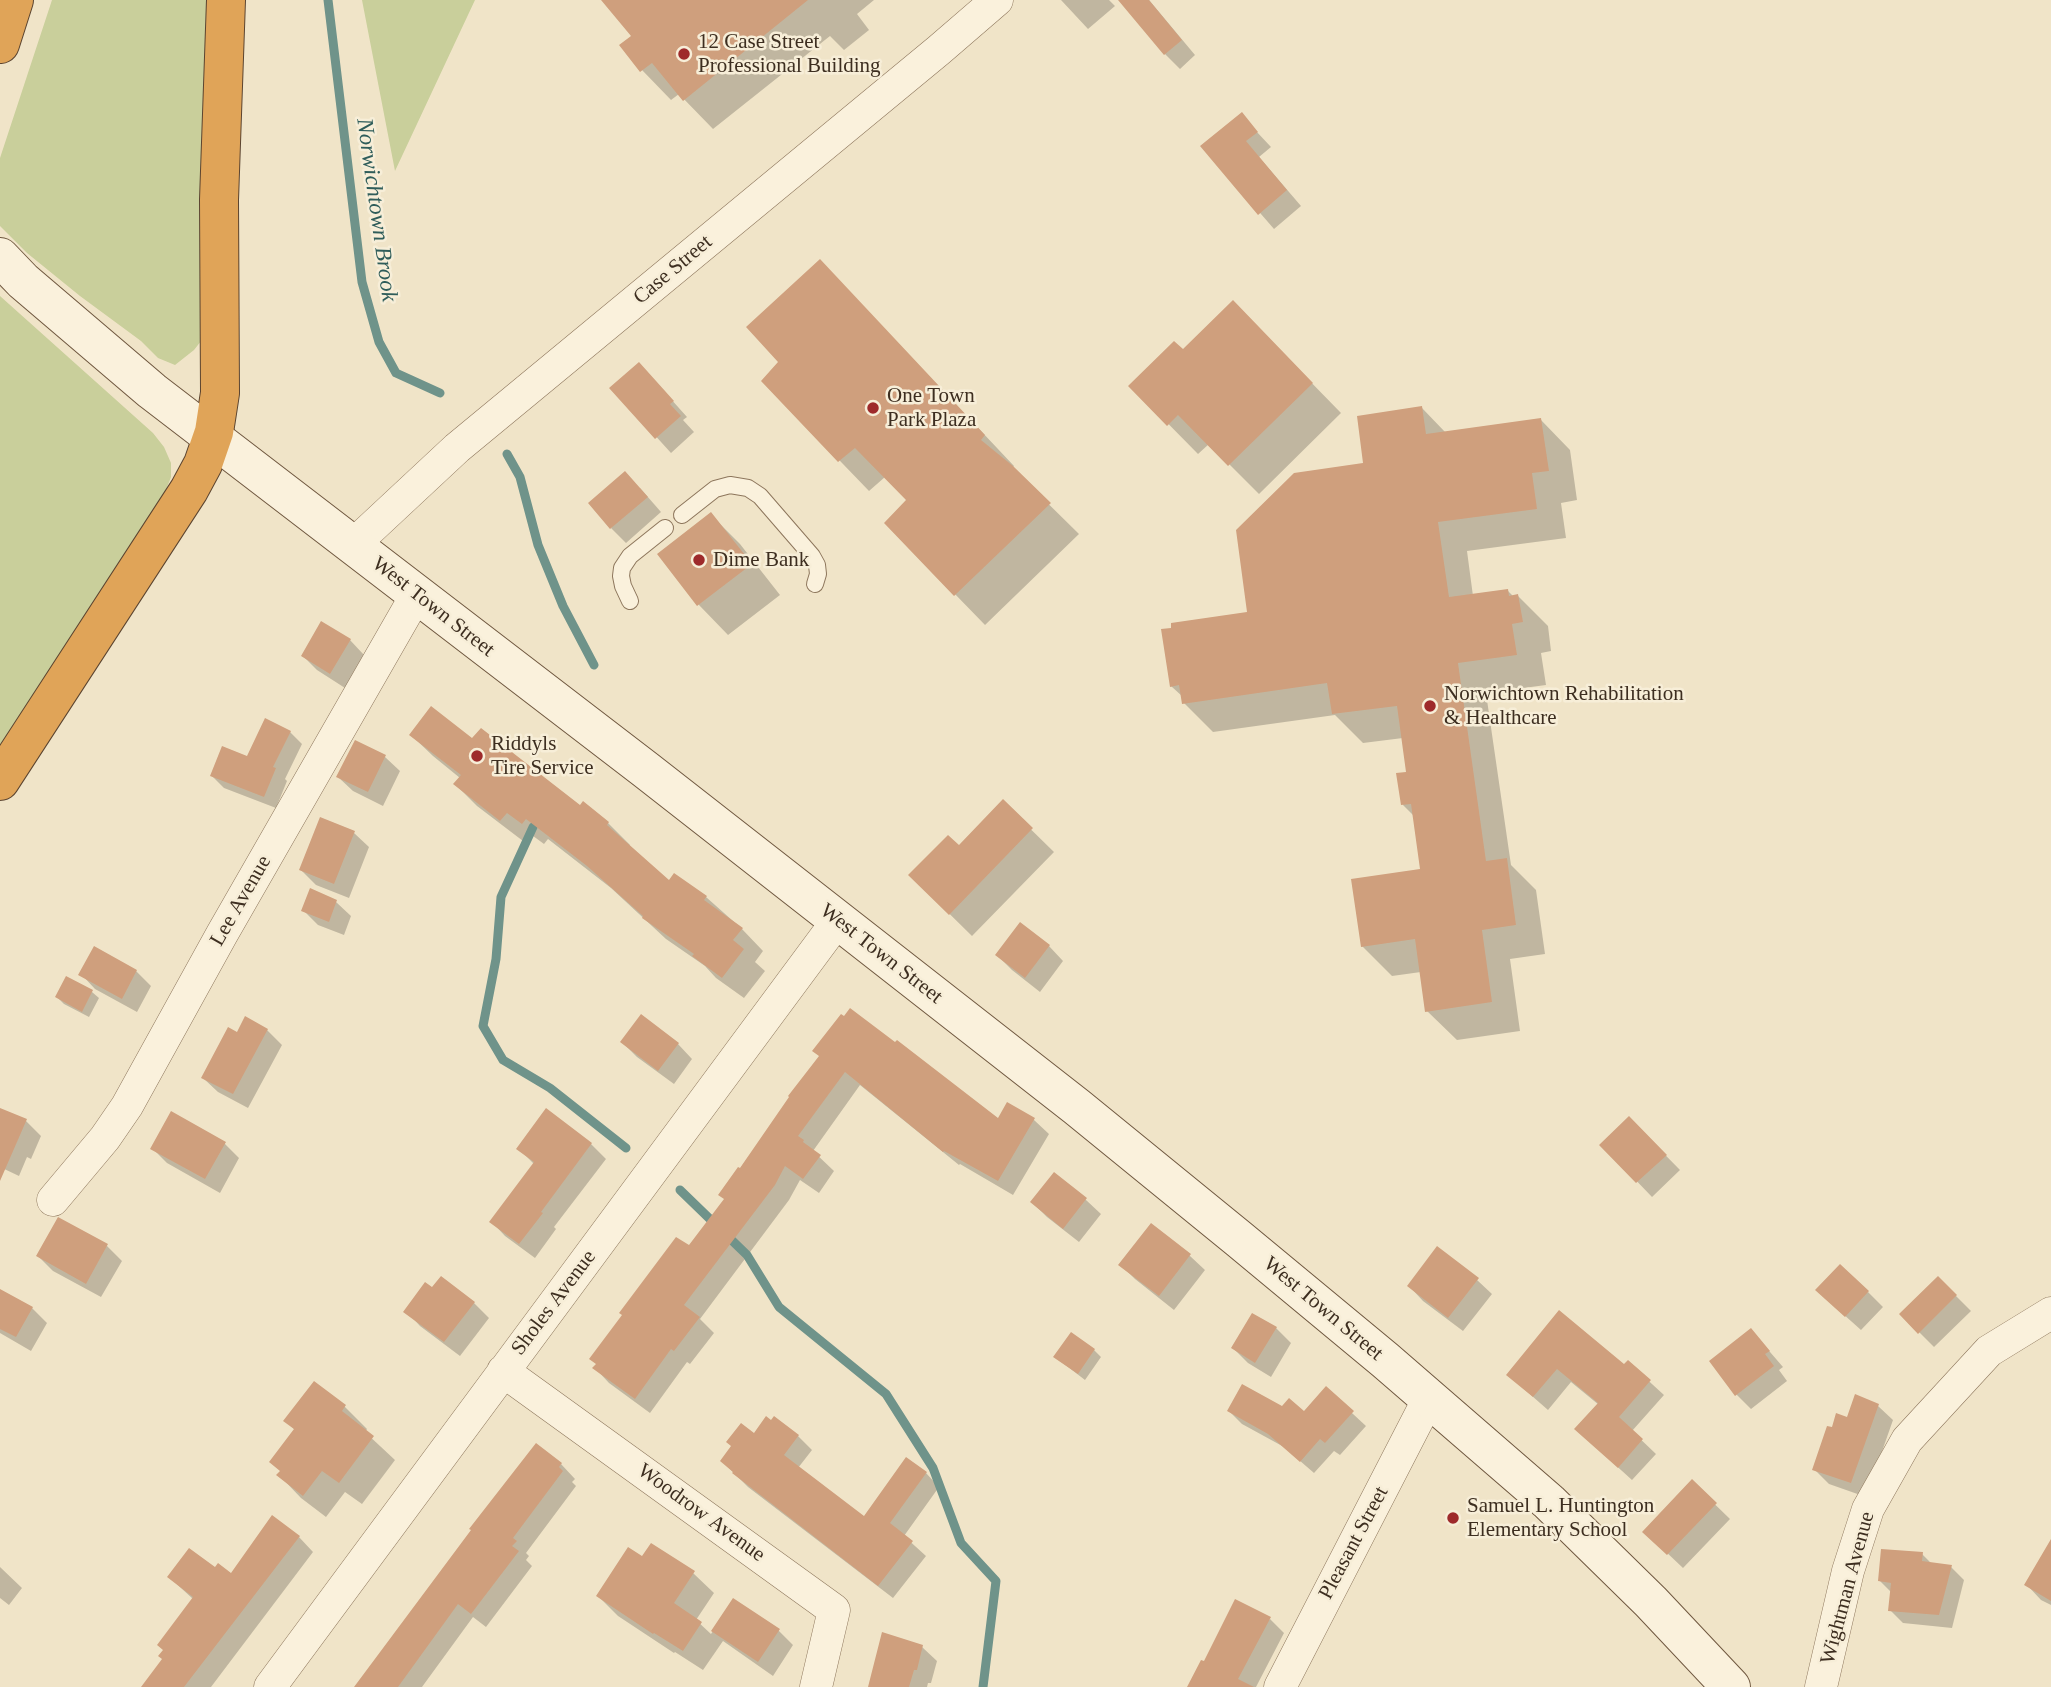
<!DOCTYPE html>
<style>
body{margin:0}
canvas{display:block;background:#f0e4c8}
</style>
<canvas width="2051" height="1687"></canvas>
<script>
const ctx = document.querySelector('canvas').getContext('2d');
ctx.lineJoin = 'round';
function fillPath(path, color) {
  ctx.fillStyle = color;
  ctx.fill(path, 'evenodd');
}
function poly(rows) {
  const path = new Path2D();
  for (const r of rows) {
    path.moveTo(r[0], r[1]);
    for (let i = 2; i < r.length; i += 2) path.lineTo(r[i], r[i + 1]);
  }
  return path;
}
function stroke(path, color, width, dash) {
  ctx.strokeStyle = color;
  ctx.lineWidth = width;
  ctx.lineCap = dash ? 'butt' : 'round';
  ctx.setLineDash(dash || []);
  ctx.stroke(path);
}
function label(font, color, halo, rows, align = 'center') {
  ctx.font = font + ' Georgia,serif';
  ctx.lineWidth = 5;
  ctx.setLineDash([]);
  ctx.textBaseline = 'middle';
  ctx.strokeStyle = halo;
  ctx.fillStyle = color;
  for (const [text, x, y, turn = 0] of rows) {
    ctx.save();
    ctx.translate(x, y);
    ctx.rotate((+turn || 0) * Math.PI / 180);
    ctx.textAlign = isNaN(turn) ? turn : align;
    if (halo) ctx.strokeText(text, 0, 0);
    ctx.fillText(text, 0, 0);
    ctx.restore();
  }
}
fillPath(poly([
 [52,0,210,0,205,336,194,350,175,365,158,358,141,341,80,296,27,253,0,226,0,158],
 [362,0,475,0,395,171],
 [0,296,153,433,164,447,171,463,171,477,164,495,0,748]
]), '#c9cf9b');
fillPath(poly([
 [622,0,874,0,857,14,869,30,844,50,830,36,713,129,679,94,671,100,642,70],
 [1061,0,1109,0,1115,6,1088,29],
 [1120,0,1149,0,1195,55,1180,69,1165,54],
 [1241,115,1271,147,1259,157,1301,206,1274,229,1202,146],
 [849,291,1014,466,1012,468,1079,534,985,625,886,523,908,500,885,477,869,491,763,381],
 [1262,332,1341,413,1259,494,1209,444,1198,454,1131,386,1183,352],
 [653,379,687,417,683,420,694,432,671,453,612,388],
 [1422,408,1446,433,1541,420,1570,450,1577,500,1561,503,1566,538,1467,551,1473,596,1508,591,1514,597,1518,596,1548,626,1551,651,1541,653,1546,685,1486,693,1511,865,1536,890,1545,954,1510,959,1520,1031,1457,1040,1427,1011,1421,972,1392,976,1362,946,1422,870,1414,816,1403,805,1408,773,1403,738,1363,743,1335,715,1213,732,1184,703,1183,697,1171,686,1249,614,1365,464],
 [640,488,661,512,626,543,611,528],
 [711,515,740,544,780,595,728,635,699,605,660,554],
 [350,640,364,655,345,688,317,670,303,656],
 [290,732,302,744,285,779,287,781,276,808,224,788,212,776,248,758],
 [411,735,473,741,608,823,630,845,628,847,669,883,706,897,742,929,763,951,755,962,765,971,744,998,716,978,705,966,666,939,611,888,548,839,544,844,529,833,523,841,477,806,455,784,460,778,433,756],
 [356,742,385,757,400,771,383,806,353,791,338,777],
 [1003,802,1054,852,972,936,910,875,959,848],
 [354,833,369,847,349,898,316,885,301,870],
 [311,891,336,902,351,916,344,935,318,925,303,910],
 [1049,946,1063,961,1040,992,1012,970,997,955],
 [136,971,151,986,137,1012,95,989,81,974],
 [92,992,99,998,89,1017,64,1004,57,997],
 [267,1030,282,1045,248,1108,218,1092,203,1078],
 [622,1042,678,1044,692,1059,674,1084,637,1057],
 [820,1057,999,1120,1008,1104,1034,1120,1049,1134,1013,1195,960,1164,959,1165,860,1085,813,1151,834,1171,819,1193,800,1180,789,1200,700,1319,714,1333,690,1364,687,1362,650,1413,609,1383,595,1368,726,1200,739,1170],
 [0,1110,26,1121,41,1136,31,1159,27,1157,19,1176,0,1167],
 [1629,1118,1680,1170,1652,1197,1602,1145],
 [225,1144,239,1158,220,1193,167,1163,152,1148],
 [591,1144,606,1159,554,1227,556,1229,535,1258,505,1236,491,1221,534,1164,518,1148],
 [1054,1174,1086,1200,1101,1214,1079,1242,1047,1217,1032,1202],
 [1151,1226,1190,1256,1205,1270,1174,1310,1135,1279,1121,1265],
 [107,1246,122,1261,101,1297,53,1271,38,1256],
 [1938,1278,1971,1311,1934,1347,1901,1314],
 [1477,1280,1492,1294,1463,1331,1423,1301,1409,1286],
 [0,1291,32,1308,47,1323,31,1351,0,1333],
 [1868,1292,1883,1307,1861,1330,1833,1305],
 [474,1303,489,1318,460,1356,420,1326,406,1311],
 [1559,1313,1625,1366,1628,1362,1664,1395,1632,1431,1656,1454,1632,1480,1590,1442,1599,1405,1571,1382,1548,1410,1508,1375],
 [1276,1328,1291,1343,1271,1377,1248,1363,1233,1348],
 [1751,1330,1783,1367,1779,1370,1787,1381,1751,1409,1736,1394],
 [1094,1350,1101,1357,1085,1380,1055,1357],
 [314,1384,345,1407,367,1429,365,1432,395,1460,362,1504,345,1492,326,1517,301,1498,279,1475,296,1431,286,1421],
 [1326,1389,1366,1426,1340,1455,1334,1451,1314,1473,1284,1447,1242,1424,1229,1411,1283,1409,1304,1413],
 [1878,1406,1893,1420,1866,1497,1829,1484,1814,1469,1833,1429,1848,1419],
 [754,1435,798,1436,812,1450,798,1468,865,1518,926,1473,939,1487,904,1536,926,1556,893,1598,748,1487,722,1461],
 [561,1464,575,1479,572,1482,576,1486,526,1553,529,1556,526,1560,532,1566,486,1627,473,1617,422,1687,356,1687],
 [1692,1482,1730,1519,1683,1568,1645,1532],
 [299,1537,313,1552,211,1687,143,1687,164,1659,193,1599,169,1577,215,1570,231,1576],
 [1922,1554,1932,1564,1951,1567,1964,1580,1952,1628,1903,1623,1890,1610,1892,1593,1880,1581],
 [643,1558,693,1573,714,1593,696,1620,711,1634,733,1601,778,1630,793,1645,773,1676,723,1641,703,1670,675,1652,674,1653,618,1616,598,1596],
 [2051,1566,2051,1605,2041,1600,2027,1585],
 [0,1567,22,1588,9,1605,0,1598],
 [1270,1619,1284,1633,1256,1687,1190,1687],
 [922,1647,937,1661,931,1683,928,1683,927,1687,869,1687]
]), '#0003');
stroke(poly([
 [328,0,362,282,379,342,396,373,440,393],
 [507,454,520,477,538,545,563,606,594,665],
 [533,827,501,897,496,959,483,1026,503,1060,550,1088,626,1148],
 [680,1190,747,1255,779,1307,886,1394,933,1468,961,1543,996,1581,983,1687]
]), '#6f938a', 9);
fillPath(poly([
 [601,0,808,0,683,101,652,63,640,72,619,45,631,36],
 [1118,0,1149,0,1182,40,1164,55],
 [1242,112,1258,132,1246,141,1287,190,1258,215,1200,146],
 [820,259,985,435,981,440,1013,466,1051,503,954,596,884,523,906,500,855,448,838,462,761,381,778,362,746,327],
 [1233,300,1313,383,1228,466,1178,415,1167,426,1128,386,1174,341,1183,349],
 [639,362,674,401,670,404,681,416,655,439,609,388],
 [1422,406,1426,434,1541,418,1549,471,1532,473,1537,509,1438,522,1449,597,1508,589,1509,596,1518,594,1523,622,1512,624,1517,655,1458,663,1486,861,1507,858,1516,925,1482,930,1492,1002,1425,1012,1415,939,1361,947,1351,879,1420,869,1411,804,1401,805,1396,773,1406,772,1397,706,1332,714,1327,683,1182,704,1179,685,1170,687,1161,629,1171,628,1171,623,1247,612,1236,530,1294,473,1363,463,1357,416],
 [625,471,648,497,610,529,588,503],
 [711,512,752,564,697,606,657,554],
 [321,621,351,639,330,674,301,656],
 [431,706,472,738,481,728,580,805,583,801,609,822,607,825,669,880,674,873,707,896,704,900,743,928,733,940,744,949,722,978,692,956,694,954,642,918,643,916,587,866,526,819,522,824,507,813,500,821,453,784,461,775,409,735],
 [265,718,291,731,273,767,276,768,264,797,210,776,222,746,247,756],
 [355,740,386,755,368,792,336,777],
 [1003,799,1033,828,949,915,908,875,948,835,959,845],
 [320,817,355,831,334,884,299,870],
 [310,888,337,900,329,922,301,911],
 [1020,922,1050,945,1025,978,995,955],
 [94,946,137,970,122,999,78,975],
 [66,976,93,990,82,1012,55,997],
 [850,1008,895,1042,897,1040,998,1118,1007,1102,1035,1118,998,1181,944,1151,943,1152,845,1072,798,1136,804,1140,803,1142,821,1155,803,1179,785,1166,775,1185,684,1305,700,1317,674,1351,671,1349,635,1399,592,1368,596,1364,589,1359,622,1315,619,1313,676,1237,689,1245,724,1199,718,1195,738,1167,740,1168,789,1097,788,1096,819,1056,812,1051,841,1014,844,1016],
 [641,1014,679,1043,658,1071,620,1042],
 [245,1016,268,1029,233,1094,201,1078,228,1027,237,1032],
 [0,1108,27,1119,0,1181],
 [546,1108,592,1143,541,1212,543,1213,519,1244,489,1222,534,1162,516,1149],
 [171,1111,226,1142,205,1179,150,1149],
 [1629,1116,1667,1155,1636,1183,1599,1145],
 [1054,1172,1087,1198,1063,1229,1030,1202],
 [58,1217,108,1244,86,1284,36,1256],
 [1151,1223,1191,1254,1159,1296,1118,1265],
 [1437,1246,1479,1278,1448,1318,1407,1286],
 [1840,1264,1869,1291,1845,1317,1815,1290],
 [441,1276,475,1302,444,1342,403,1312,425,1282,432,1287],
 [1938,1276,1957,1295,1918,1334,1899,1314],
 [0,1289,33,1307,16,1337,0,1329],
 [1559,1310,1624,1364,1628,1360,1651,1380,1619,1417,1643,1439,1618,1468,1574,1429,1598,1403,1557,1369,1533,1397,1506,1375],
 [1252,1313,1277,1327,1255,1363,1231,1348],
 [1751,1328,1770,1351,1765,1354,1774,1366,1735,1396,1709,1361],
 [1071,1332,1095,1349,1078,1374,1053,1357],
 [314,1381,346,1405,342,1411,374,1436,339,1483,322,1471,303,1496,276,1475,280,1471,269,1462,294,1429,283,1421],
 [1242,1384,1282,1406,1289,1398,1304,1411,1326,1386,1354,1411,1325,1443,1320,1439,1300,1462,1268,1434,1227,1411],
 [1855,1394,1879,1404,1851,1483,1812,1470,1827,1426,1832,1427,1836,1413,1847,1417],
 [766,1416,771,1420,774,1416,799,1435,784,1455,864,1516,906,1457,927,1472,890,1523,913,1541,878,1586,732,1473,733,1472,720,1461,731,1446,726,1442,741,1423,754,1433],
 [536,1443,562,1463,559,1467,563,1471,513,1538,517,1541,512,1546,519,1551,471,1614,458,1604,398,1687,354,1687,471,1530,469,1529],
 [1692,1479,1717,1503,1667,1555,1642,1532],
 [272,1515,300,1536,283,1558,184,1687,141,1687,162,1659,158,1656,163,1650,157,1645,193,1597,167,1577,189,1548,215,1567,218,1563,231,1573],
 [2051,1539,2051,1601,2024,1585],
 [651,1543,695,1571,674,1603,702,1622,683,1651,654,1633,653,1634,596,1596,628,1547,642,1556],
 [1881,1549,1923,1552,1922,1561,1952,1565,1939,1615,1888,1611,1891,1583,1878,1581],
 [733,1598,780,1629,758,1662,711,1631],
 [1235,1599,1271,1617,1238,1679,1254,1687,1187,1687,1201,1660,1204,1661],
 [882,1632,923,1645,917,1670,914,1670,909,1687,868,1687]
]), '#cf9f7d');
const service = poly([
 [682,515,715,489,730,485,748,488,760,496,812,556,817,565,818,574,815,584],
 [630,601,623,586,621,576,622,568,630,556,665,528]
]);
const minor = poly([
 [353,545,457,448,939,50,997,0],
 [53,1200,105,1138,127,1106,222,934,417,594],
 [503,1371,834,1610,816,1687],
 [270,1687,838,920],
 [1280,1687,1429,1398],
 [1821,1687,1848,1571,1868,1509,1907,1440,1989,1351,2051,1313]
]);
const secondary = poly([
 [0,257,23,281,152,391,646,770,1077,1107,1239,1239,1385,1360,1549,1502,1651,1602,1731,1687]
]);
const motorway = poly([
 [0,44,14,0],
 [0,781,189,490,203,464,214,432,220,393,219,200,226,0]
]);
stroke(service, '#8d765c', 18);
stroke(minor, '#8d765c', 33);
stroke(secondary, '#6f573f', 40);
stroke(motorway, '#5b4430', 40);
stroke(service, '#faf1dc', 16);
stroke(minor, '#faf1dc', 32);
stroke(secondary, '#faf1dc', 38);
stroke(motorway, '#e0a458', 38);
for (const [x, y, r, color] of [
 [684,54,7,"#9e2a2b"],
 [873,408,7,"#9e2a2b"],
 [699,560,7,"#9e2a2b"],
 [1430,706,7,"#9e2a2b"],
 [477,756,7,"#9e2a2b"],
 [1453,1518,7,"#9e2a2b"]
]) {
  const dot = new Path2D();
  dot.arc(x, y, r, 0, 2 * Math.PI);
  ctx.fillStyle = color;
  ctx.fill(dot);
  stroke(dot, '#f7eed8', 2.5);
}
label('21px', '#3d2e20', '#f7eed8', [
 ["12 Case Street",698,42],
 ["Professional Building",698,66],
 ["One Town",887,396],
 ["Park Plaza",887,420],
 ["Dime Bank",713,560],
 ["Norwichtown Rehabilitation",1444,694],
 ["& Healthcare",1444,718],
 ["Riddyls",491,744],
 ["Tire Service",491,768],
 ["Samuel L. Huntington",1467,1506],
 ["Elementary School",1467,1530]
], 'left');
label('21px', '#3d2e20', '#f7eed8', [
 ["Case Street",673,270,-40],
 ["West Town Street",433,607,38],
 ["Lee Avenue",241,901,-60],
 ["West Town Street",881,954,38],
 ["Sholes Avenue",554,1303,-53],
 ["West Town Street",1323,1309,40],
 ["Woodrow Avenue",701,1513,36],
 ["Pleasant Street",1354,1543,-62],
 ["Wightman Avenue",1848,1588,-75]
]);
label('italic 23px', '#2f5d5a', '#f7eed8', [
 ["Norwichtown Brook",376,210,82]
]);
</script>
